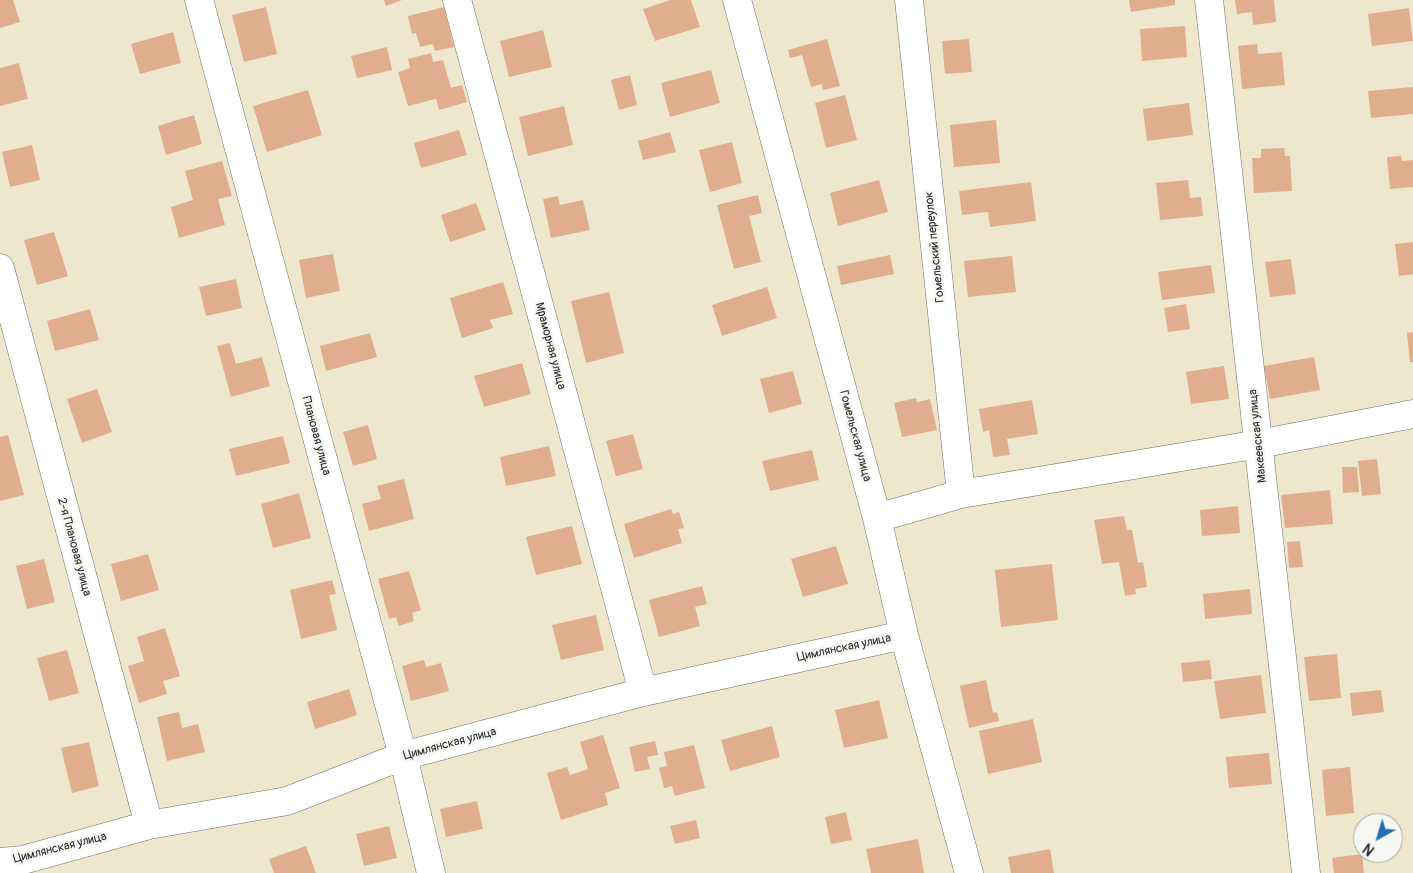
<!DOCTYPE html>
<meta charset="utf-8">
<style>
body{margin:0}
#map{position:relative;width:1413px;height:873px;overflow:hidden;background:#ede7ce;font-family:Pangolin,sans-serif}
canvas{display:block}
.north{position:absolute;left:1353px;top:813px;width:50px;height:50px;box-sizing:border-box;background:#f6f6f2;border:1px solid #a5a5a2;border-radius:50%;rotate:219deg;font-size:14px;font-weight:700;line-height:20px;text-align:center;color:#2b2b2b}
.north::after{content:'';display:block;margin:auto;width:18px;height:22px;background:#1f6fb2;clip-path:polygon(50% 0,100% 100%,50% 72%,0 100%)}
</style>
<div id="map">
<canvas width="1413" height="873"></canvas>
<div class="north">N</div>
</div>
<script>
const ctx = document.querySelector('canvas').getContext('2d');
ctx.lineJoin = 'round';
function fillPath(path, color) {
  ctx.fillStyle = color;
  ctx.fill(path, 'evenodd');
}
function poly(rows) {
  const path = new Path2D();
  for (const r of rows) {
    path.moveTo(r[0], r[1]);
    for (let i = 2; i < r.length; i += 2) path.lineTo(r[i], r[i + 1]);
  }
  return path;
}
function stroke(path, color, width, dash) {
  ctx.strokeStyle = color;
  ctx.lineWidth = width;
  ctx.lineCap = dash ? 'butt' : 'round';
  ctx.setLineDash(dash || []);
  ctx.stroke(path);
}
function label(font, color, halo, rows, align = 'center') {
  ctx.font = font + ' Pangolin,sans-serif';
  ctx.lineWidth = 5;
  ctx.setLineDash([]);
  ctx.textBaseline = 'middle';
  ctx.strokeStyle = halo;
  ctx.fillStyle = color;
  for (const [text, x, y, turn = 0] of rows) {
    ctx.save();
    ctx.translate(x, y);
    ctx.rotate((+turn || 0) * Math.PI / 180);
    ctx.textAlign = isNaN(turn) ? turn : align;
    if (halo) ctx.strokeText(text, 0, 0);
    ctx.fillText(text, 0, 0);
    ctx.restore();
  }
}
fillPath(poly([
 [0,0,13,0,20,22,0,28],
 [384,0,402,0,386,6],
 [671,0,691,0,700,27,655,41,643,9],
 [1129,0,1175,0,1175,5,1131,12],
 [1235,0,1274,0,1276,22,1253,25,1252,12,1237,14],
 [266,7,277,54,244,62,232,15],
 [444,7,454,47,435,51,433,44,420,47,416,33,412,34,408,16],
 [1409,8,1413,41,1372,46,1368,14],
 [1185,26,1187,57,1142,61,1140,29],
 [543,30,552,67,509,77,500,41],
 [173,32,181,63,140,74,131,44],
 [827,39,840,86,823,90,822,84,811,87,802,55,790,58,788,50],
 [969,39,972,72,945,74,942,41],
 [1257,44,1258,54,1282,52,1285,85,1242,89,1238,46],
 [387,47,392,70,357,78,351,56],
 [431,53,433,62,443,60,451,88,462,85,467,102,439,110,436,99,408,106,398,72,410,68,408,59],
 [19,63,28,99,0,106,0,68],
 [711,70,720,103,670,117,661,83],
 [630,75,637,105,619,110,611,80],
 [1413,87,1413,114,1371,118,1368,91],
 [308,90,322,135,267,152,253,106],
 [845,95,857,140,826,148,815,103],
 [1189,103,1193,135,1147,141,1143,109],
 [564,106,573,145,528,156,519,117],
 [194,115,202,144,166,155,158,126],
 [996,120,1000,163,954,167,950,125],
 [459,130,467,155,421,168,414,143],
 [670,132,676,152,643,160,638,141],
 [732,142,742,183,710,192,699,150],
 [32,145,40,180,10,187,2,152],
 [1284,148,1285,156,1290,156,1292,191,1254,193,1252,158,1261,158,1261,149],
 [1401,156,1402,161,1413,160,1413,187,1390,189,1387,157],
 [222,161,232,196,218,199,225,225,179,238,171,207,193,200,185,171],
 [879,180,888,212,838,226,830,193],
 [1188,180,1190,198,1201,197,1203,216,1160,220,1156,183],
 [1031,182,1036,221,990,227,988,212,962,215,959,191],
 [758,195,762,213,749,216,761,262,734,269,717,205],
 [558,196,560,205,583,200,590,230,551,238,543,199],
 [476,203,486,230,450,242,441,215],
 [54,232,68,276,37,285,24,240],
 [1413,242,1413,274,1399,276,1395,244],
 [333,254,340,291,306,298,299,260],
 [890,255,894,274,841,285,837,266],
 [1012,256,1016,292,968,297,964,261],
 [1291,259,1296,294,1270,297,1265,262],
 [1211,265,1215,293,1162,300,1158,272],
 [236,279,242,308,206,316,199,287],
 [503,282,513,314,490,320,493,328,462,338,450,298],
 [767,287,777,318,722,336,712,305],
 [609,292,624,353,586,363,571,301],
 [1186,304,1190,329,1168,332,1164,308],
 [90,309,99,340,55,351,47,321],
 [1413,332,1413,362,1410,362,1407,333],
 [370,333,377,357,326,371,320,346],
 [230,343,236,364,262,357,270,386,231,397,217,346],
 [1314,357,1320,390,1270,399,1264,366],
 [522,363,531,394,484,407,474,376],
 [1224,366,1229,399,1191,404,1186,372],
 [793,371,802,404,769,413,760,379],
 [97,389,112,432,82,443,67,399],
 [916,398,917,402,930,399,937,430,902,437,894,403],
 [1032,400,1038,434,1007,439,1010,455,993,457,989,430,983,432,979,409],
 [368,425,377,459,353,466,343,432],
 [633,434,643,469,616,476,606,441],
 [8,435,24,495,0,501,0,437],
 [283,436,290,463,236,476,229,449],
 [549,446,556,476,506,486,500,457],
 [812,450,819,480,770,491,762,461],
 [1377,459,1381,494,1362,496,1358,461],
 [1342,467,1357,467,1359,492,1343,493],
 [404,479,414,519,369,531,362,504,381,499,377,486],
 [1330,490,1333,524,1285,528,1281,495],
 [299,493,311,538,273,548,261,504],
 [1238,506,1240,533,1202,536,1200,510],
 [671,509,673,514,679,512,684,528,678,529,682,543,634,558,624,524],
 [1124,516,1127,530,1132,530,1138,563,1143,562,1147,587,1135,589,1136,594,1125,596,1119,562,1102,564,1094,520],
 [572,526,582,564,536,575,526,537],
 [1300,541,1303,567,1289,568,1287,542],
 [836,546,848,584,803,597,791,559],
 [148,554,159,590,121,601,111,564],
 [44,559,55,602,27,609,16,566],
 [1052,564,1058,620,1001,627,995,570],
 [409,571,421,610,412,613,414,621,399,626,396,617,389,619,378,579],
 [332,580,336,594,329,595,337,630,301,639,290,590],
 [702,586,707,604,695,607,700,626,659,637,649,600],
 [1250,589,1252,614,1205,619,1203,594],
 [596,615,604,650,561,660,552,625],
 [165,628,180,676,163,681,167,694,139,703,128,666,144,661,137,637],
 [67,650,79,693,49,701,37,658],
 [1337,654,1341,698,1309,701,1304,657],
 [424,660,426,667,441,663,449,691,411,701,402,666],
 [1210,660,1212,679,1183,682,1181,663],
 [1261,675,1266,713,1220,719,1214,681],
 [986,680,993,713,997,712,999,721,969,728,960,686],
 [349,689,357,715,315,729,307,702],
 [1381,690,1384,712,1352,716,1350,693],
 [879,700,888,738,844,748,835,710],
 [179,712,182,728,198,724,205,752,167,761,157,717],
 [1033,719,1042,762,988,774,979,731],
 [772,726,780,757,730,771,721,740],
 [603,735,620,788,605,793,608,805,561,820,547,773,567,767,570,775,588,769,580,742],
 [655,741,658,755,647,757,650,769,635,772,629,747],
 [89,742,99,786,72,793,61,748],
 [694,745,705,788,675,796,672,786,664,788,659,768,667,766,664,752],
 [1269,753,1272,784,1229,788,1226,757],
 [1350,767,1354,813,1326,816,1322,770],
 [477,801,483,829,446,837,440,809],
 [846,812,852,840,831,844,825,817],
 [696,820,700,838,675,844,670,826],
 [389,826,397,858,364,866,356,834],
 [918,839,924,873,871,873,866,849],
 [306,846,316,873,274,873,269,859],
 [1050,849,1054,873,1011,873,1008,857],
 [1362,854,1364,873,1334,873,1332,858]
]), '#e0ae8e');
const minor = poly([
 [199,0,403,756,431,873],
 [457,0,643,692],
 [737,0,877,518,904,635,969,873],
 [909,0,961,494],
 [1209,0,1306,873],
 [0,268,149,825],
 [877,518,961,494,1259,444,1413,414],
 [0,862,23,860,149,825,287,801,403,756,643,692,904,635]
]);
stroke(minor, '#6f6d64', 29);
stroke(minor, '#fff', 28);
label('12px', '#2b2b2b', '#f6f6f2', [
 ["Гомельский переулок",935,247,-96],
 ["Мраморная улица",550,346,75],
 ["Плановая улица",316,436,75],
 ["Гомельская улица",855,436,75],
 ["Макеевская улица",1258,436,-96],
 ["2-я Плановая улица",74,547,75],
 ["Цимлянская улица",844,648,-12],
 ["Цимлянская улица",450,744,-15],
 ["Цимлянская улица",60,848,-14]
]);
</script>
